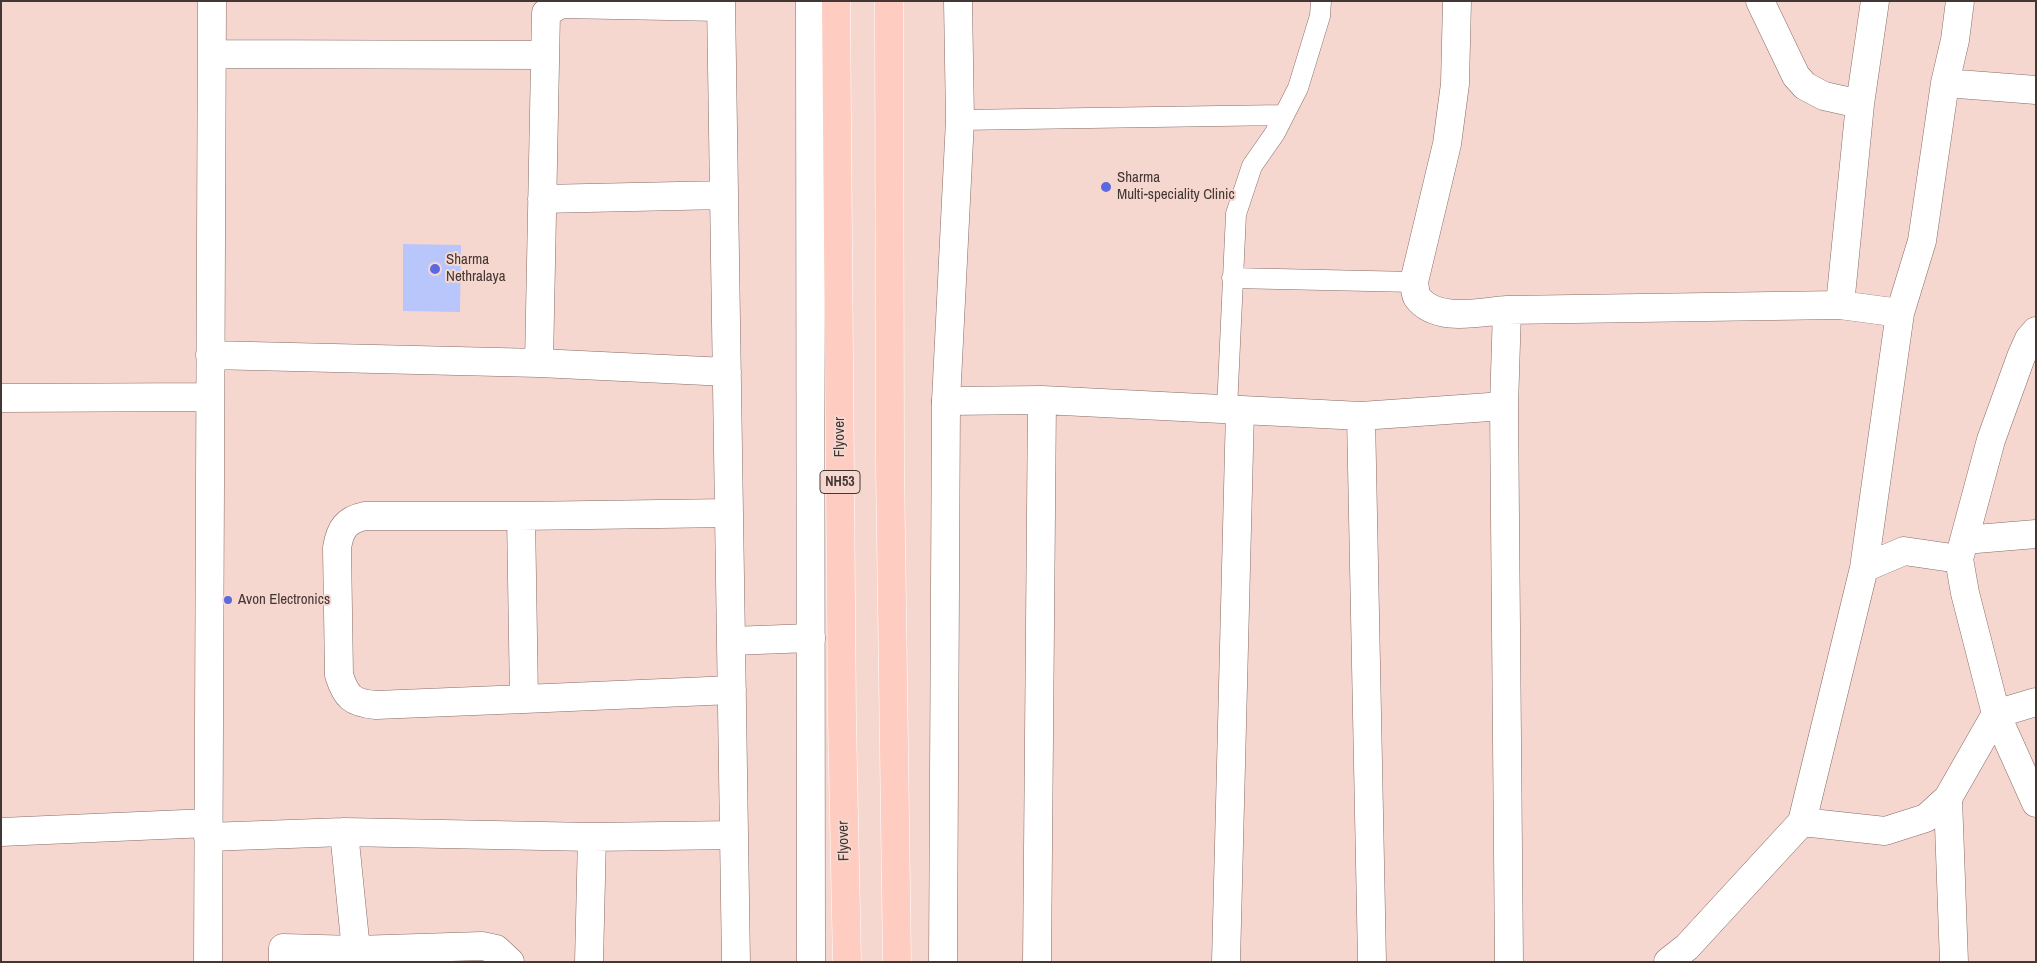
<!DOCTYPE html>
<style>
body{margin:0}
#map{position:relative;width:2037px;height:963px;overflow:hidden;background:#f6d7cf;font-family:"Archivo Narrow",sans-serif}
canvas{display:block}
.frame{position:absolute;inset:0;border:2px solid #433733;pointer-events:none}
</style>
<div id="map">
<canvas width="2037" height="963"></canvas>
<div class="frame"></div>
</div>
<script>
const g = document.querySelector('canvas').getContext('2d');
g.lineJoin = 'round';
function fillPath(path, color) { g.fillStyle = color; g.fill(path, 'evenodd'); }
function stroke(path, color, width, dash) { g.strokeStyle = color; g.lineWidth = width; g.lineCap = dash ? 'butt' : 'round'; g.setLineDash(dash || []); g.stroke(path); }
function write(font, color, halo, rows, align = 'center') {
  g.font = font + ' "Archivo Narrow",sans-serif'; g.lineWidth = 4; g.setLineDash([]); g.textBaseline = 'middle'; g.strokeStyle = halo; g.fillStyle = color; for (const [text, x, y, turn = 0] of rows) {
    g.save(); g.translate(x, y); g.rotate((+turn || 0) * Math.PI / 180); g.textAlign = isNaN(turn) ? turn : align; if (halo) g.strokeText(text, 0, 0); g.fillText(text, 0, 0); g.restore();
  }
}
const building = new Path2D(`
 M403,244L461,245L460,312L403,311Z`);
const service = new Path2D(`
 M960,120L1284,115
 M1232,278L1414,282
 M1227,409L1236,214L1252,166L1275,133L1298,88L1320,16L1321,1`);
const minor = new Path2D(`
 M721,1L736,962
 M1457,1L1455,84L1447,144L1414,282C1415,287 1415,294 1417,297C1436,323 1479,312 1507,310
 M1760,1L1796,76L1805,86L1824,96L1860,104
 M212,54L544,55
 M1945,83L2036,90
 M542,199L724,195
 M1840,305L1860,104L1875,1
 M210,355L539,363L546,13L561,4L721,7
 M539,363L727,372
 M1,398L210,397
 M946,401L1042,400L1361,416L1504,406
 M1361,416L1372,962
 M729,513L521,516L524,699L732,690
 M521,516H365C346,520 340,529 337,548L339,675C346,697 352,703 376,705L524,699
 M1964,540L2036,534
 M1959,559L1991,440L2021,357L2029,339L2036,331
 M731,641L811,638
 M2036,702L1996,714L2036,803
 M1948,798L1954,962
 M1802,822L1885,831L1926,818L1948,798L1996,714L1965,593L1959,559L1904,551L1864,568
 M1,832L208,823
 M208,837L344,832
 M592,837L734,835
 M356,950L482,946L496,949L510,962
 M208,962L212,1
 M283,962V948L356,950L344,832L592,837L589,962
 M1037,962L1042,400
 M1226,962L1240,410
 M1509,962L1504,406L1507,310L1840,305L1900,313
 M1668,962L1687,947L1802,822L1864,568L1900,313L1922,241L1945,83L1955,40L1960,1`);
const tertiary = new Path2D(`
 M810,1L811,962
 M943,962L946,401L960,120L958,1`);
const trunk = new Path2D(`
 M836,1L842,720L847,962
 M889,1L890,465L897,962`);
const markers = [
 [1106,187,6,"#5a69e0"],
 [435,269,6,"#5a69e0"],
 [228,600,5,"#5a69e0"]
];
const shields = [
 [840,482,40]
];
const shieldNames = [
 ["NH53",840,482]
];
const poiNames = [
 ["Sharma",1117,178],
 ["Multi-speciality Clinic",1117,195],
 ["Sharma",446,260],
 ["Nethralaya",446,277],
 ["Avon Electronics",238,600]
];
const streetNames = [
 ["Flyover",840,437,-90],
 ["Flyover",844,841,-91]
];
fillPath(building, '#b9c6fb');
stroke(service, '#876b64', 21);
stroke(minor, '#876b64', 29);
stroke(tertiary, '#876b64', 29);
stroke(trunk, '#fff', 29);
stroke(service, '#fff', 20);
stroke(minor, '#fff', 28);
stroke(tertiary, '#fff', 28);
stroke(trunk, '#feccc0', 28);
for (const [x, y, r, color] of markers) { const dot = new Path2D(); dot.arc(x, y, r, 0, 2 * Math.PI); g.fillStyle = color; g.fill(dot); stroke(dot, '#f6d7cf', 2); }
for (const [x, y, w] of shields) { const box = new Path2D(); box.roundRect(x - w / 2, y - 11.5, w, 23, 4); g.fillStyle = '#f6d7cf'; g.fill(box); stroke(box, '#433733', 1); }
write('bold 14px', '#433733', null, shieldNames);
write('15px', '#433733', '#f6d7cf', poiNames, 'left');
write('15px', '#433733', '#f6d7cf', streetNames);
</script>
